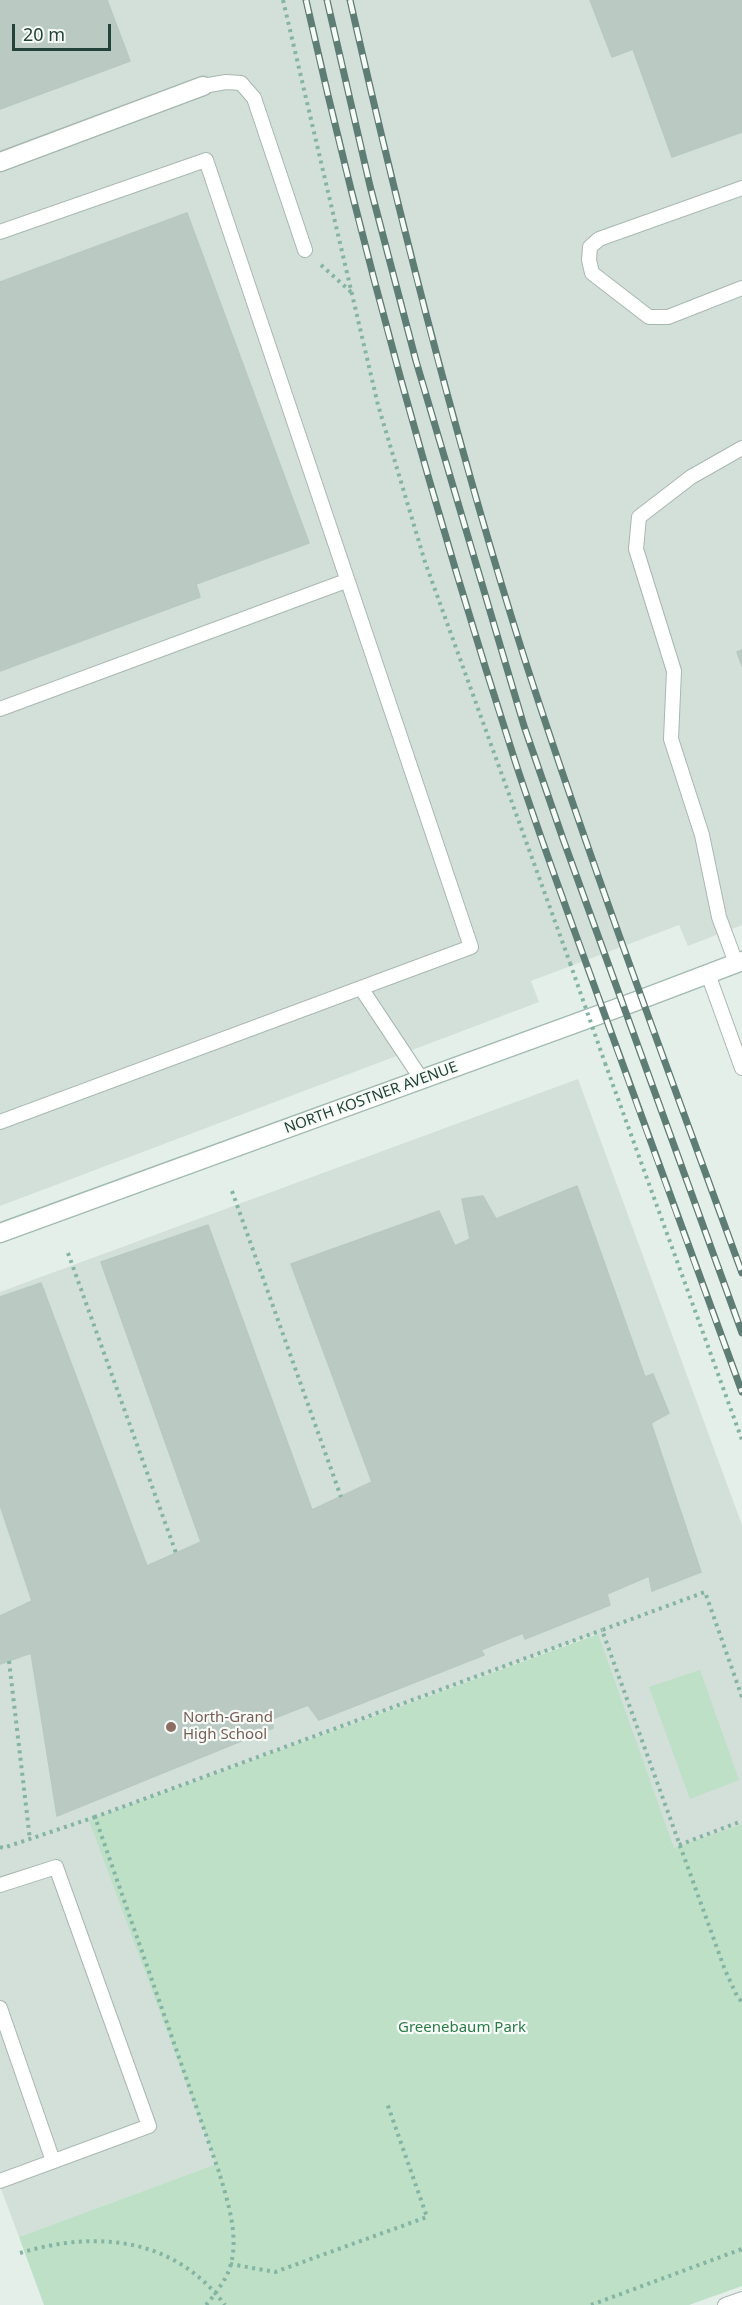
<!DOCTYPE html>
<style>
body{margin:0}
#map{position:relative;width:742px;height:2305px;overflow:hidden;background:#e5efea;font-family:"Noto Sans",sans-serif}
canvas{display:block}
.scale{position:absolute;left:12px;top:24px;width:99px;height:27px;box-sizing:border-box;border:3px solid #234239;border-top:0;padding-left:8px;font-size:18px;line-height:21px;white-space:nowrap;color:#234239;-webkit-text-stroke:4px #f6fbf8;paint-order:stroke}
</style>
<div id="map">
<canvas width="742" height="2305"></canvas>
<div class="scale">20 m</div>
</div>
<script>
const g = document.querySelector('canvas').getContext('2d');
g.lineJoin = 'round';
function fillPath(path, color) { g.fillStyle = color; g.fill(path, 'evenodd'); }
function stroke(path, color, width, dash) { g.strokeStyle = color; g.lineWidth = width; g.lineCap = dash ? 'butt' : 'round'; g.setLineDash(dash || []); g.stroke(path); }
function write(font, color, halo, rows, align = 'center') {
  g.font = font + ' "Noto Sans",sans-serif'; g.lineWidth = 4.5; g.setLineDash([]); g.textBaseline = 'middle'; g.strokeStyle = halo; g.fillStyle = color; for (const [text, x, y, turn = 0] of rows) {
    g.save(); g.translate(x, y); g.rotate((+turn || 0) * Math.PI / 180); g.textAlign = isNaN(turn) ? turn : align; if (halo) g.strokeText(text, 0, 0); g.fillText(text, 0, 0); g.restore();
  }
}
const built = new Path2D(`
 M0,0H742V925L688,946L679,925L531,981L539,1002L0,1206Z
 M578,1079L742,1525V1824L674,1849L595,1634L90,1820L216,2164L19,2237L0,2186V1292Z`);
const green = new Path2D(`
 M598,1634L674,1848L742,1824V2286L689,2305H44L19,2237L216,2164L89,1820Z
 M700,1670L739,1780L690,1799L649,1687Z`);
const building = new Path2D(`
 M0,0H107L130,61L0,109Z
 M590,0H742V132L672,157L633,49L612,57Z
 M187,213L309,543L196,584L200,597L0,671V282Z
 M742,650V666L737,652Z
 M577,1186L645,1377L653,1374L669,1413L651,1423L701,1572L652,1591L649,1576L607,1594L610,1605L525,1639L523,1633L481,1650L484,1655L319,1720L308,1705L272,1719L273,1728L57,1816L31,1653L0,1664V1616L32,1601L0,1505V1297L41,1283L147,1566L201,1542L101,1262L208,1225L312,1510L372,1482L291,1264L439,1211L455,1246L470,1239L462,1199L483,1196L496,1219Z`);
const path = new Path2D(`
 M283,0L378,405L425,562L570,963
 M321,265L351,292
 M605,1063L742,1440
 M232,1191L341,1497
 M68,1253L176,1553
 M9,1661L30,1840
 M742,1697L705,1592L602,1630L725,1970L737,1996L742,2002
 M679,1845L742,1821
 M0,1847L3,1848L95,1817
 M20,2253C96,2230 174,2237 225,2305
 M230,2264L275,2272L427,2217L387,2103
 M206,2305C212,2298 218,2290 223,2282C244,2249 229,2206 219,2172L95,1817L602,1630
 M591,2305L742,2249`);
const lane = new Path2D(`
 M203,86L226,82L241,83L254,98L305,250
 M742,188L599,239L590,247L589,260L592,273L649,317H668L742,288
 M0,232L206,160L471,947L0,1122
 M0,709L346,581
 M736,963L719,917L702,835L671,739L674,671L636,549L639,517L691,477L742,448
 M708,974L742,1068
 M361,988L422,1080
 M0,1885L56,1867L149,2126L0,2181
 M0,2008L53,2161
 M725,2305L742,2299`);
const street = new Path2D(`
 M0,162L203,86`);
const secondary = new Path2D(`
 M0,1233L634,1002L742,961`);
const rail = new Path2D(`
 M306,0C364,258 435,513 516,764C542,843 571,921 599,999C646,1130 694,1261 742,1392
 M327,0L370,186L416,361L524,726L563,839L742,1333
 M350,0C400,220 455,439 523,654C590,862 667,1067 742,1273`);
const pathBridge = new Path2D(`
 M570,963L605,1063`);
const markers = [
 [171,1727,6,"#8d6e63"]
];
const streetNames = [
 ["NORTH KOSTNER AVENUE",371,1098,-20]
];
const educationNames = [
 ["North-Grand",183,1718],
 ["High School",183,1735]
];
const parkNames = [
 ["Greenebaum Park",462,2028]
];
fillPath(built, '#d3dfd9');
fillPath(green, '#bde0c6');
fillPath(building, '#bacac3');
stroke(building, '#b7c9c1', 1.5);
stroke(lane, '#a7b8b1', 16);
stroke(street, '#a7b8b1', 21);
stroke(secondary, '#a2bbb2', 21);
stroke(path, '#84b4a4', 4, [3, 4.5]);
stroke(lane, '#fff', 14);
stroke(street, '#fff', 18);
stroke(secondary, '#fff', 18);
stroke(rail, '#5e7d74', 7);
stroke(rail, '#f6fbf8', 4.5, [14]);
stroke(pathBridge, '#84b4a4', 4, [3, 4.5]);
for (const [x, y, r, color] of markers) { const dot = new Path2D(); dot.arc(x, y, r, 0, 2 * Math.PI); g.fillStyle = color; g.fill(dot); stroke(dot, '#f6fbf8', 2); }
write('15px', '#234239', '#f6fbf8', streetNames);
write('15px', '#785e54', '#f6fbf8', educationNames, 'left');
write('15px', '#2b7b49', '#f6fbf8', parkNames);
</script>
